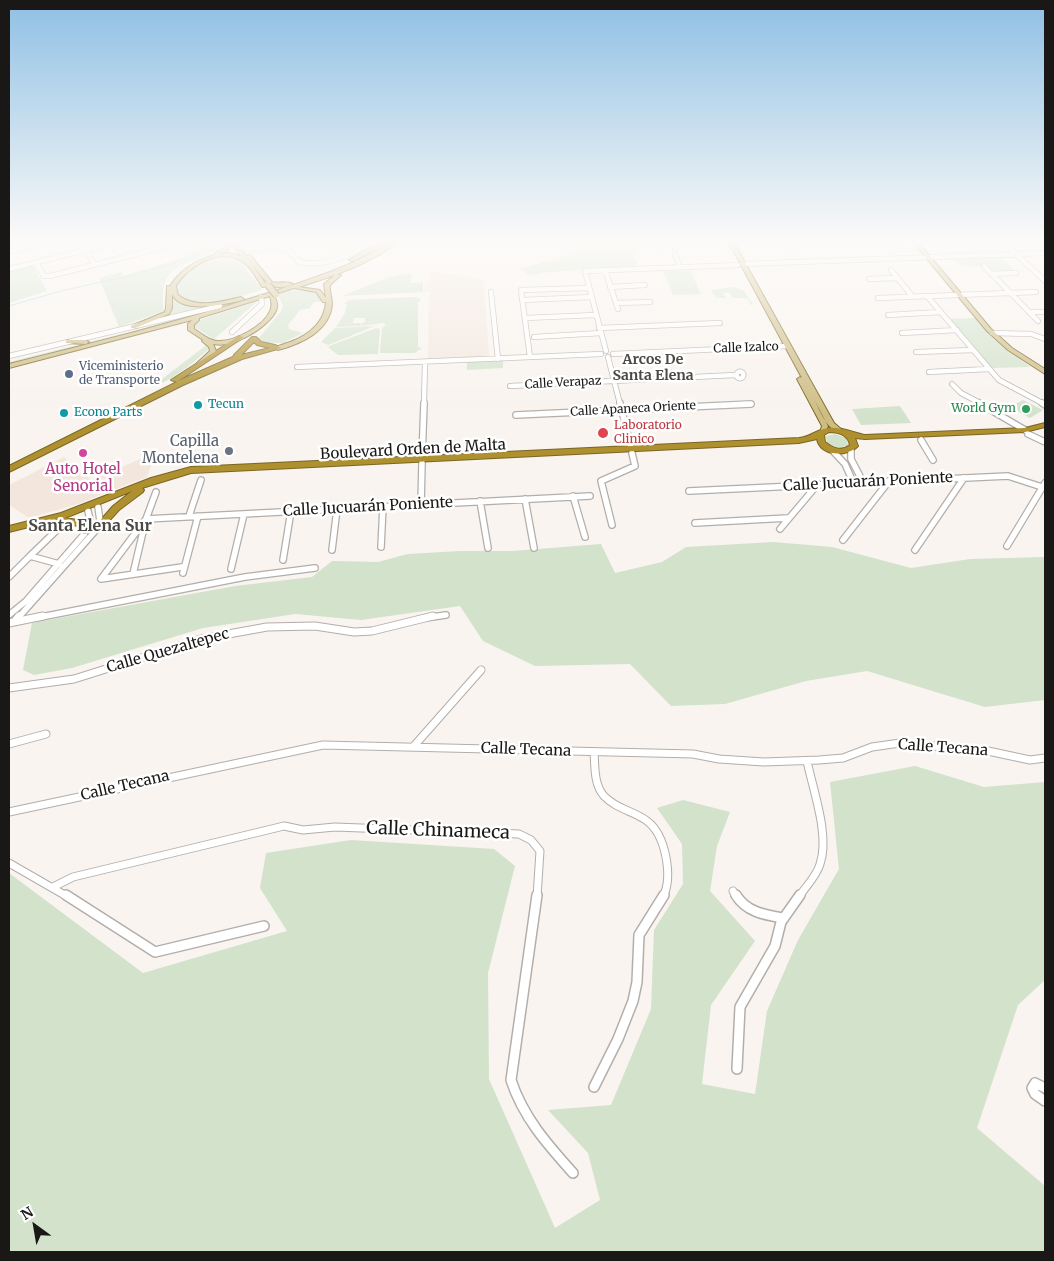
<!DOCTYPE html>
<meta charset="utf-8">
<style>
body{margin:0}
#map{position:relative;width:1054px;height:1261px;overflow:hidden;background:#f9f4ef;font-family:Merriweather,serif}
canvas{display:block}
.frame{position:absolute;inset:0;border:10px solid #191816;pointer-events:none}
.north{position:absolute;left:10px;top:1201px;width:50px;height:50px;-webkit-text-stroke:4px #fff;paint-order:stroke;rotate:328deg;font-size:14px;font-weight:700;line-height:20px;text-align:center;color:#191816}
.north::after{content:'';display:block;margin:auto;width:18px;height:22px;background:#191816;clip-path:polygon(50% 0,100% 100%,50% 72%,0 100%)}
</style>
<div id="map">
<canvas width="1054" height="1261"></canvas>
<div class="frame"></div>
<div class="north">N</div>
</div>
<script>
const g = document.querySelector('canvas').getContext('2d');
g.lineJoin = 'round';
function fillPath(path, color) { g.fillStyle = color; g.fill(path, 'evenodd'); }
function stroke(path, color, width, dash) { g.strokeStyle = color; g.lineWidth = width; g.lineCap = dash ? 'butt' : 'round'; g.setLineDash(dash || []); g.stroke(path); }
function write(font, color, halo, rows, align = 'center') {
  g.font = font + ' Merriweather,serif'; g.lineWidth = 5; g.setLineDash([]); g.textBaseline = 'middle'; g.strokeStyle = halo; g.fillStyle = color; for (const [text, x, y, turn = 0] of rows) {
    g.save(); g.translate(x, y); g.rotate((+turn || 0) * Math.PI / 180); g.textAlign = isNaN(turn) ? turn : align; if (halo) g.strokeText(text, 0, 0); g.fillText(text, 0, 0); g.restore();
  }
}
const built = new Path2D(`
 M313,241H364L359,244L362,246L339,255Z
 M430,271L484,279L489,356L428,359L429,292H424L425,281H430Z
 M156,452L147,477L75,505L29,518L9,505V485L64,457L92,480Z`);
const green = new Path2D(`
 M213,241H224V243C198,271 156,252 164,311L119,327L99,278L121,272L123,276L179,259L211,244Z
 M590,241H629L638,266L585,268L577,270L540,273L530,276L521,269L569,254Z
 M226,255L238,258L262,290C238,296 198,314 178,293C178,271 207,258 226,255Z
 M1001,256L1015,271L992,272L985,266H962L953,258Z
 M33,266L47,291L9,303V271Z
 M690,270L701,294L673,295L663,271Z
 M411,273V283L423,282V292L342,296C368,286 383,277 411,273Z
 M734,287L744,291L753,305H751L747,298H733L730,293H723L726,298H716L711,290Z
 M305,290C314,291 322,293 324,302H314L310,308L300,310L288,325L289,329L303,333L283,343H260L258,339L281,311L283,306L278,295L286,291Z
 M267,292L268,294L176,323L9,364V362L177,320Z
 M413,297L419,298L421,301L418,302V347L422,348L415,353H380L382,328L386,325L384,323L361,326L362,323L365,322V318H354L353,323H361L360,326L336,327L345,313L347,304H344L349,300Z
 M172,298L191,305H212L157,320L171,312Z
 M258,301L214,339L194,327L202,319Z
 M976,318L991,336L1030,367L991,368L948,319Z
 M375,326L328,345L321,342L335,328Z
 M376,328L380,329L378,354L338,355L329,348V346Z
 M205,342L210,348C194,362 179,375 160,384L157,383L205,346Z
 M503,361V368L467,370V362Z
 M1023,400L1043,410L1030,418L1010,407Z
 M900,406L911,423L861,425L852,409Z
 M835,434L846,438L848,445L840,448L827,443L826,436Z
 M773,542L832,547L911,568L970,559L1045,557V700L985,707L867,671L806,681L725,704L671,706L630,664L535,666L483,641L460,606L361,620L295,614L203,628L72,668L34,675L23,670L32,623L235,586L312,577L332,561L378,562L408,554L460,551H513L601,544L615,573L662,562L686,547Z
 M915,766L984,787L1045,782V980L1018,1005L977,1128L1045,1186V1252H9V873L143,973L287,931L260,888L266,853L351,840L494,849L515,866L488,973L489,1079L555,1228L600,1200L588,1153L548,1110L611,1105L651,1009L654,930L683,884L682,844L657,808L683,800L730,812L717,846L710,891L755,941L711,1005L702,1084L755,1094L767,1011L798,940L839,869L830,782Z`);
const stream = new Path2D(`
 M9,306C34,299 58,291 83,286C132,275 179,267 222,241`);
const minorFar3 = new Path2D(`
 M79,241L95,265
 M178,241L187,251
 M636,241H642
 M655,241L658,248
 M672,241L675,249
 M787,241L792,249
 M821,241L825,246
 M956,241L959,244
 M1002,241L1045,281
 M845,242L866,241
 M271,246L287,249L299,262C327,267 350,256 373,241
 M242,248L256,249L292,241
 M9,251L59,241
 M675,255L680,267
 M36,263L44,276H50L180,243
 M743,264L1045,253
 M984,266L1038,321
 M9,269L123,241
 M605,270L618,309
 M891,270L912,296
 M991,274L1016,273
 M869,279L897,278
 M610,287L645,285
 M491,292L498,359
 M927,296L999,380L1044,404
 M878,298L1036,292
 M522,300L591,297
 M616,303L650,302
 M1029,312H1045
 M888,315L941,312
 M525,318L595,315
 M599,328L720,323
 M232,332L262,304L261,297
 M902,333L957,330
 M992,333L1031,334L1045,339
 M534,337L601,333
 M606,351L585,271L738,265
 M916,352L973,350
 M613,354L788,346
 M9,356L220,306
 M530,357L521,290L588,288
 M608,357L620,404
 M297,367L601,354
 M736.5 375a3.5 3.5 0 1 1 7 0a3.5 3.5 0 1 1-7 0Z
 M929,372L989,369
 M952,384L961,393L982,404
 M510,386L735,375
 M424,404L425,362
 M742,404H751`);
const minorFar2 = new Path2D(`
 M620,403L631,448
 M979,403L1025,430
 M1042,403L1045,405
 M516,415L751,404
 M1028,434L1045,442
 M921,440L933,460
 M851,449V459L863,482
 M832,450L845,464L853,482
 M422,458L424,403
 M689,491L1008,476L1045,488
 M573,496L585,537
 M525,499L534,548
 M480,501L488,548
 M421,504L422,463
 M189,516L201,480
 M146,519L590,496
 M146,519L101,579L182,567
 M695,523L788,518
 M612,525L601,481L635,466L632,453
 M780,529L818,484
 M843,540L889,481
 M1007,546L1045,483
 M381,547L383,506
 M332,550L337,509
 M915,550L964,478
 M30,556L59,528
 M283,560L291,511
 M231,569L244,514
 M183,573L198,516
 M133,574L146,519L156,492
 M9,577L30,556L59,564
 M9,615L26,601L86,532L91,524L88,511
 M18,618L96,530L100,521L98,507
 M36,618L245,577L315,568
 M425,618L446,615`);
const minorFar1 = new Path2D(`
 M15,621L19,616
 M9,623L43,616
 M9,688L74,679L201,639L267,627L315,626L354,632L372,631L433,616
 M9,744L46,734
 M414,746L481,670
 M594,752C595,767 594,785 604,796C616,809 634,811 647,821C666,835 673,877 663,897
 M9,812L323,745L693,754L719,759L764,762L819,760L843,758L872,747L900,743L988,751L1030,760L1045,758
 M9,863L68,897
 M53,887L73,877L284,826L303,830L335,827L519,834L531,840L540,851L537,897
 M733,891L736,897
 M799,897C805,887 817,876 820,864C830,836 813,790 807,761`);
const minor = new Path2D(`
 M66,895L155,952L264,926
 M537,895L511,1080C523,1117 547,1144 573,1173
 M736,895C746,912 765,915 783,918
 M737,1069L740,1007L775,946L781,922L800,895
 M594,1087L618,1039L633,1001L637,982L639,935L664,895
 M1045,1088L1035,1083L1032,1088L1035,1094L1045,1101`);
const major = new Path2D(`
 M229,241H235L246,256L250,255L272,282C279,284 287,280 293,284C271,295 262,276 250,262L267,286L262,287C257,279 251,267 243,262C221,246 188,266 176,286L178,295C197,309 220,302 241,297L244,299L243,300C226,304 181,315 172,294V308L169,314L135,328H131V326L165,312L166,308L167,286H170C181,269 196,260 215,255V253L224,248ZM232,243L241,256L228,253L221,254L228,250Z
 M382,241H388L354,261L349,260Z
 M393,241H399C371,264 333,276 299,287L320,290L326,298L324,284L336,274L341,275L330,285C329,291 332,297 332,304C330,331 301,344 278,350L275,348C279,345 285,344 290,342C309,335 324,323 326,302H323L316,292L294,288L272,295C290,310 257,332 244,338C235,343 224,346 213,344L216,351L200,365L197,363L210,351L209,347L202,341L203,340L188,330V324L192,320L9,368V364C93,343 177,322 259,296C305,281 352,267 393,241ZM270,296C271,301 273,305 270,311C264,326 234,342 218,341C209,341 201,333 194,329V325L199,320V318Z
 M728,241H733L834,423L842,430V432C827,433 819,408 813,397L828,426L825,433H821L820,432L822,426L797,379L800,377L802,378Z
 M912,241H917L991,329L1012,348L1045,369V374L1008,350L987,331Z
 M68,340H86L89,342L86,344L66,343V341Z`);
const highway = new Path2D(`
 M239,336L244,337L178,381L233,357L234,355L252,337H256L261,342L275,345L281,348L242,359L183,385L9,472V466L177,382L171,380ZM254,342L257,345L270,348L241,355Z
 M1045,423V427L1025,432L865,439L855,438L858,446C848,457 820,457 817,439L799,443L191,473L142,488L144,490L143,492L119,510L99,532L96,533L92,530L113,506L132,491L65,518L84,521L90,532L89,534H83L78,526L58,522L57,520L9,532V526L61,513L151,478L191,467L799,438C811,437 817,429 829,428C838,426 855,433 865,435L1025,428ZM829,432C839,432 848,435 850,445C841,452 833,448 825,442L824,435Z`);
const majorBridge = new Path2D(`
 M268,285L276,295`);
const markers = [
 [69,374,5,"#5c6f8a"],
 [198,405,5,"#0f9aa8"],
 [1026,409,5,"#2e9e5b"],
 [64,413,5,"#0f9aa8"],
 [603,433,6,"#e0444e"],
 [229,451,5,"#6b7280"],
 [83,453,5,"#d1479c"]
];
const farStreetnames = [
 ["Calle Izalco",746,348,-2],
 ["Calle Verapaz",563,383,-3],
 ["Calle Apaneca Oriente",633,409,-3]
];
const farServicenames = [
 ["Viceministerio",79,367],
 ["de Transporte",79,381]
];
const farCulturenames = [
 ["Tecun",208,405],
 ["Econo Parts",74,413]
];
const farLeisurenames = [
 ["World Gym",1016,409]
];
const farHealthnames = [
 ["Laboratorio",614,426],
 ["Clinico",614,440]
];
const farNeighbourhoodnames = [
 ["Arcos De",653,360],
 ["Santa Elena",653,376]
];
const worshipNames = [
 ["Capilla",219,442],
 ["Montelena",219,459]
];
const streetNames = [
 ["Boulevard Orden de Malta",413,450,-3],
 ["Calle Jucuarán Poniente",868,482,-3],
 ["Calle Jucuarán Poniente",368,507,-3],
 ["Calle Quezaltepec",168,651,-16],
 ["Calle Tecana",943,748,4],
 ["Calle Tecana",526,750,2],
 ["Calle Tecana",125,786,-13]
];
const hotelNames = [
 ["Auto Hotel",83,470],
 ["Senorial",83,487]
];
const neighbourhoodNames = [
 ["Santa Elena Sur",90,526]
];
const nearStreetnames = [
 ["Calle Chinameca",438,831,2]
];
fillPath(built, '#f3e7dd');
fillPath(green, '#d2e2cb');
stroke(stream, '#aad1de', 1);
stroke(minorFar3, '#b3aeaa', 6);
stroke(minorFar2, '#b3aeaa', 8);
stroke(minorFar1, '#b3aeaa', 9);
stroke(minor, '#b3aeaa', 12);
stroke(major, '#7a6626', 2);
stroke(highway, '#7a6626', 2);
stroke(minorFar3, '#fff', 4.5);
stroke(minorFar2, '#fff', 5.5);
stroke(minorFar1, '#fff', 7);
stroke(minor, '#fff', 9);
fillPath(major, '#cebc82');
fillPath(highway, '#ae902e');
stroke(majorBridge, '#7a6626', 8, []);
stroke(majorBridge, '#cebc82', 5.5);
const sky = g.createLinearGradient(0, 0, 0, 417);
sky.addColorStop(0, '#8fc0e4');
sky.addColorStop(0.58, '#fcfaf8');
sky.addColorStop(1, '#fcfaf800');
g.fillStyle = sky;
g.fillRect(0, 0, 1054, 417);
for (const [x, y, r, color] of markers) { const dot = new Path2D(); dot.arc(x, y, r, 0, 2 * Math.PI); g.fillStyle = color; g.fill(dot); stroke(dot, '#fff', 2); }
write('12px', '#191816', '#fff', farStreetnames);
write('12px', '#4e5e75', '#fff', farServicenames, 'left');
write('12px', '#0d838f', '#fff', farCulturenames, 'left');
write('12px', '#27864d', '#fff', farLeisurenames, 'right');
write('12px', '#be3a42', '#fff', farHealthnames, 'left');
write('bold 14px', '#4c4844', '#fff', farNeighbourhoodnames);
write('15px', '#5b616d', '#fff', worshipNames, 'right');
write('15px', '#191816', '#fff', streetNames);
write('15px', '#b23c85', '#fff', hotelNames);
write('bold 16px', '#4c4844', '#fff', neighbourhoodNames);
write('18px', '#191816', '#fff', nearStreetnames);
</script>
